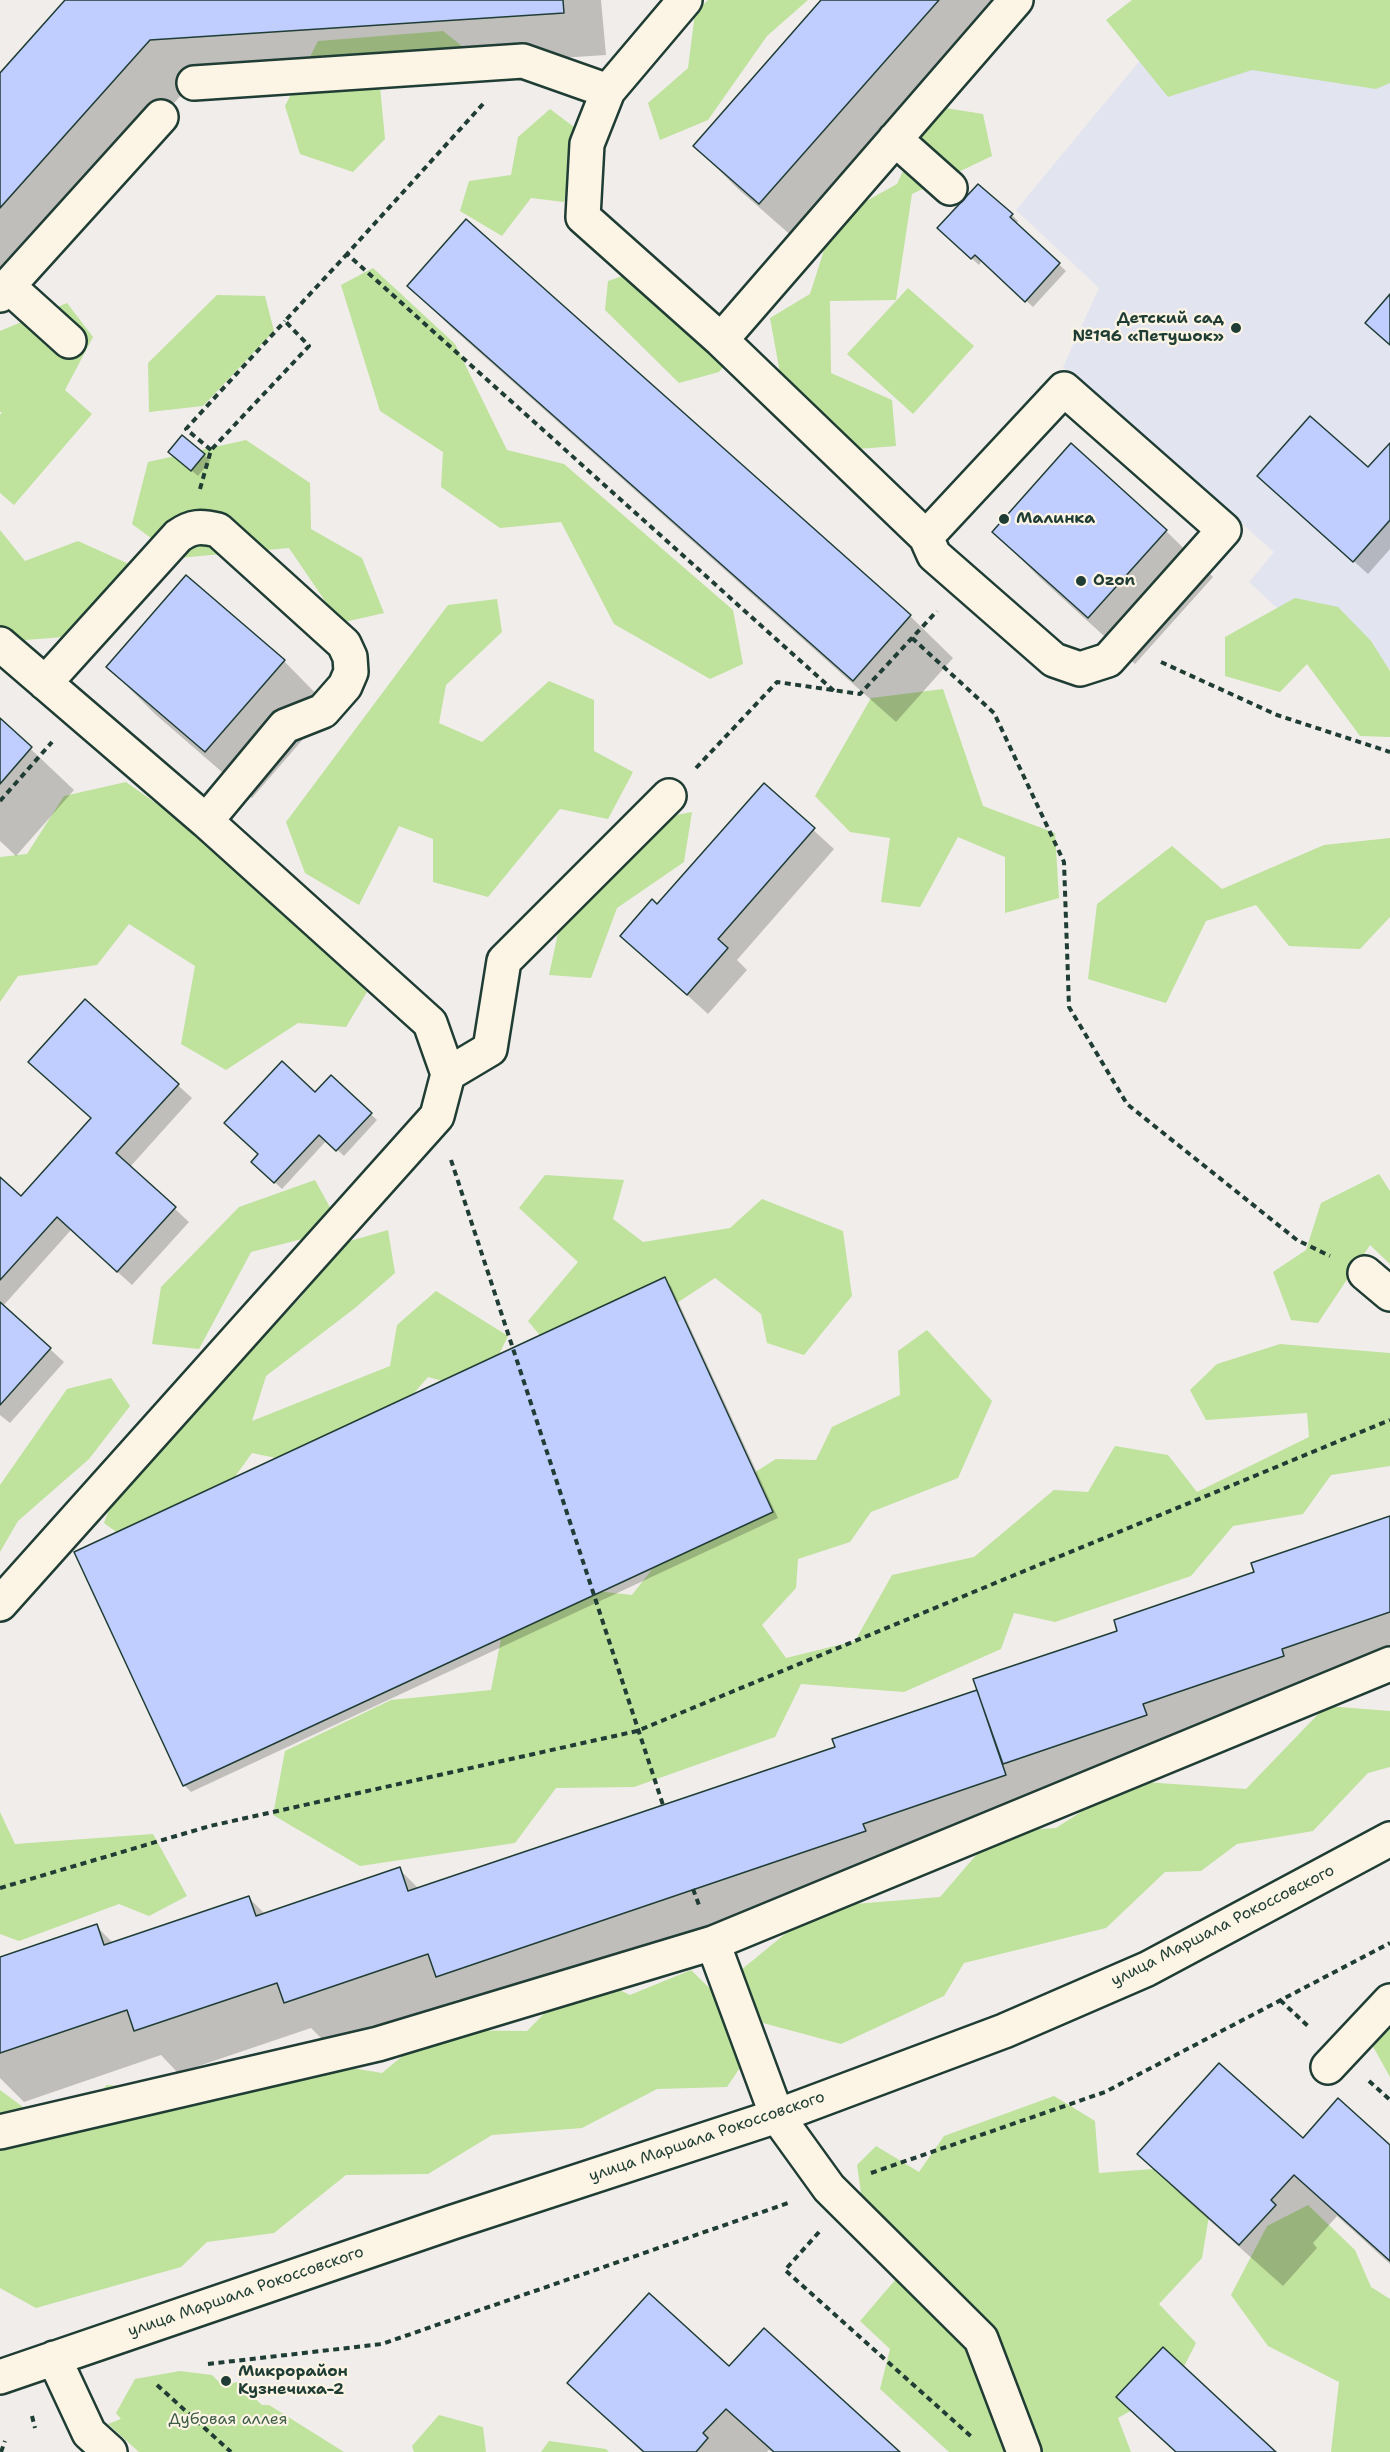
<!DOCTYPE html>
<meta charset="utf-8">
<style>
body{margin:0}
canvas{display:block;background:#f0edea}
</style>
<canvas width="1390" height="2452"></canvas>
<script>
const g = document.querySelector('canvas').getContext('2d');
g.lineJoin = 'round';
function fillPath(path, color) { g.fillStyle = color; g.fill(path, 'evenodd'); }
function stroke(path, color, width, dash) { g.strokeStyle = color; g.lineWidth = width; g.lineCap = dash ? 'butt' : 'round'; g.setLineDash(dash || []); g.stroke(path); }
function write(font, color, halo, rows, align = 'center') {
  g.font = font + ' "Shantell Sans",sans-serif'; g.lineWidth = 4.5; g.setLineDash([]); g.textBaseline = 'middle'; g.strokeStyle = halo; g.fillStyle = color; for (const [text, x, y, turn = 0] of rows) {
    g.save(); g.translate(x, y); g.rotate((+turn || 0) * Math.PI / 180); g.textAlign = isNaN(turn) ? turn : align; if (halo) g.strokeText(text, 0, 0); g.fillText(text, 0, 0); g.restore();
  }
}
const built = new Path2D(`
 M1390,37V668L1351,676L1249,582L1274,552L1063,367L1099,288L1016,210L1142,58Z`);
const green = new Path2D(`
 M708,0H808L767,36L708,120L660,140L648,103L688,68L695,13Z
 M1132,0H1390V83L1376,89L1252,70L1168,97L1106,20Z
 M443,31L467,50L434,84L380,87L385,139L353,172L300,154L285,106L318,41Z
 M933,106L983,114L992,156L912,194L896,300L830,301L831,373L892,400L896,446L858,449L782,384L770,318L810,294L834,219L897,184Z
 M550,109L582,133L564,202L531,198L502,236L460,211L469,181L511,175L518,137Z
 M649,267L740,346L719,372L679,383L605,310L608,281Z
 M373,268L455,344L507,450L564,464L733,610L743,664L710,679L614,624L561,522L500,528L441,487L443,452L380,411L341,285Z
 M908,288L974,346L913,414L847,354Z
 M217,295L265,296L274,331L203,406L149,412L148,363Z
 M67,303L93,337L65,390L92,414L14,505L0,493V415L2,412H0V331Z
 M246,440L310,483L311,529L362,558L384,613L340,623L289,548L178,558L132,524L148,462Z
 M0,530L25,561L78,541L129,564L128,603L102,634L0,642Z
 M1295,598L1338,607L1371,641L1390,671V737L1360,736L1307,664L1280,692L1225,676V637Z
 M497,599L502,632L446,685L439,723L482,742L549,681L594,700V751L633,772L608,819L560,809L488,897L433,882V839L399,826L359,905L305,873L286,822L448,605Z
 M943,689L983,806L1055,833L1059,898L1005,913V857L958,837L920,907L881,902L890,838L850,832L815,796L871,698Z
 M126,782L254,873L367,992L346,1027L298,1023L226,1070L181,1044L195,966L129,924L97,965L18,976L0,1002V857L27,854L64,796Z
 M692,812L684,862L617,908L591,978L549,975L563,910L640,822Z
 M1390,838V917L1360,949L1289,946L1256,905L1206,921L1166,1003L1088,979L1097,904L1172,846L1222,889L1324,845Z
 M1379,1174L1390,1191V1264L1370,1245L1318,1323L1291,1320L1273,1272L1306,1250L1321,1203Z
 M545,1175L624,1180L613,1219L643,1242L730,1228L762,1199L843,1231L852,1296L804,1355L767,1343L761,1314L715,1278L663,1312L548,1345L528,1321L578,1262L519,1208Z
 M315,1180L332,1211L302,1239L251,1252L199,1349L152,1344L161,1287L239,1207Z
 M388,1230L395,1273L355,1308L266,1376L252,1421L390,1366L397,1325L436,1291L508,1336L481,1391L428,1377L379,1433L324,1468L252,1453L218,1500L133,1544L104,1523L115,1494L302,1296L333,1246Z
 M927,1330L992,1401L958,1478L871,1512L850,1542L798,1559L796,1588L762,1625L786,1658L855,1641L892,1575L974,1557L1054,1490L1088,1492L1115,1446L1168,1455L1197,1492L1309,1437L1307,1413L1206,1420L1190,1390L1217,1364L1280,1344L1390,1353V1466L1331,1475L1303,1514L1233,1526L1191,1576L1055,1622L1014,1613L1001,1649L904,1692L801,1684L775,1737L634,1787L556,1788L515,1843L360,1866L273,1815L285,1751L391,1700L491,1690L508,1603L534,1584L632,1595L701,1506L776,1459L816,1460L832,1427L900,1395L898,1351Z
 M111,1378L130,1406L89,1459L18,1521L0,1552V1485L67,1389Z
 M1326,1706L1390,1711V1767L1368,1773L1313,1831L1237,1844L1201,1871L1165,1872L1106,1928L964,1963L944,1996L841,2044L763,2023L741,1970L818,1907L940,1897L996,1832L1056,1828L1129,1781L1246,1789Z
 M0,1812L15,1844L153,1834L187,1896L149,1916L119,1904L19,1941L0,1934Z
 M691,1970L760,2038L727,2087L657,2089L582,2128L492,2135L428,2174L346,2175L274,2233L207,2242L181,2267L36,2308L0,2288V2090L58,2133L107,2085L239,2096L310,2061L382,2073L434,2030L527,2031L584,1973L630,1995Z
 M1390,1986V2077L1366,2034Z
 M1054,2096L1095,2121L1099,2173L1167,2168L1212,2198L1202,2258L1159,2304L1196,2343L1174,2386L1118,2418L1131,2452H949L880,2389L890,2349L860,2321L902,2272L897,2231L863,2207L857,2165L876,2146L919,2172L944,2136Z
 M1308,2205L1355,2250L1371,2287L1390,2299V2452H1331L1339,2382L1268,2346L1231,2295L1267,2226Z
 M180,2371L212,2375L223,2386L237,2382L262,2405H269L344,2452H139L108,2424L121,2419L116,2413L135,2379Z
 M439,2415L483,2427L486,2452H414L412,2446Z
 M549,2441L606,2449L609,2452H541Z`);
const shadow = new Path2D(`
 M67,0H601L606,55L193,82L0,297V75Z
 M823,0H1019L802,245L737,188L695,146Z
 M1012,215L1018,221L1016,224L1066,271L1033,307L982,260L979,265L945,234Z
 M466,222L910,616L953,658L896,722L452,328L409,286Z
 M1072,445L1166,531L1213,577L1135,664L1040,578L994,532Z
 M1390,445V549L1368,574L1259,476L1368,469Z
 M204,455L210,461L198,476L177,458Z
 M284,661L330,708L252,798L155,714L108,667Z
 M0,720L74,790L16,856L0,841Z
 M764,785L834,849L737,960L747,970L708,1014L622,936L657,906Z
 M85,1001L192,1098L130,1167L189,1222L132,1285L71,1230L3,1306L64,1362L10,1423L0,1415V1179L21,1198L92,1119Z
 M331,1077L377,1120L344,1156L327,1140L282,1189L253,1162Z
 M664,1279L671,1286L778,1518L191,1792L184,1785Z
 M1390,1518V1669L479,2019L460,1999L327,2044L311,2028L178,2073L161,2055L24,2102L0,2078V1959L96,1926L113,1943L249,1898L265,1914L399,1869L419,1889L837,1748L979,1691Z
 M1303,2140L1390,2147V2264L1337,2216L1313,2243L1317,2248L1283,2286L1182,2196L1139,2154Z
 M730,2368L897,2452H772L769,2450L767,2452H642L570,2383Z`);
const building = new Path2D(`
 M65,0H563L564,13L150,40L0,208V73Z
 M821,0H939L759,204L693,146Z
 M978,184L1013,214L1010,217L1060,263L1025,302L975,255L971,259L937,228Z
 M466,219L911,615L853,681L407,286Z
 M1390,294V345L1365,323Z
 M1310,416L1368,467L1390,443V520L1353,562L1257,476Z
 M182,435L205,454L191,471L168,452Z
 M1071,443L1167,530L1088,618L992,532Z
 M186,575L285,660L205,752L106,667Z
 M0,718L32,747L0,784Z
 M764,783L815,828L718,939L728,948L687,995L620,936L652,899L657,904Z
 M85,999L179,1084L116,1153L176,1207L117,1272L57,1217L0,1280V1177L21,1196L91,1118L28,1062Z
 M282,1061L315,1092L331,1075L372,1113L336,1151L319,1135L274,1183L251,1162L258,1154L224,1123Z
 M665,1277L773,1512L183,1786L74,1552Z
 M0,1302L51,1348L0,1405Z
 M1390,1516V1612L1282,1649L1284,1656L1143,1704L1147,1715L1003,1764L973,1679L1117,1631L1114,1620L1254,1572L1251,1563Z
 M977,1690L1006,1775L863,1824L866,1831L436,1977L428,1954L284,2003L277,1983L134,2031L127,2010L0,2053V1957L97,1924L104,1945L249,1896L256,1916L400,1867L408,1891L835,1747L832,1739Z
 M1219,2063L1303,2138L1338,2098L1390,2145V2261L1294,2175L1271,2200L1276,2205L1239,2245L1137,2154Z
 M649,2293L729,2366L764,2328L900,2452H774L726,2409L703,2433L708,2438L696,2452H644L567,2383Z
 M1163,2347L1276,2452H1176L1116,2397Z`);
const path = new Path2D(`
 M483,104L347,254L834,691
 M211,450L186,429L285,321
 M200,489L211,450L309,346L285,321L347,254
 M912,638L994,713L1064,862L1069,1007L1127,1104L1297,1240L1330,1256
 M1161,662L1277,715L1390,752
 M696,768L777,682L860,694L937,611
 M0,801L52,742
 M451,1160L663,1805
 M0,1888L210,1826L637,1731L1390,1420
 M693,1889L699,1905
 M1280,2000L1310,2028
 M1369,2081L1390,2100
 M871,2173L1105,2092L1390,1943
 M819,2232L785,2270L974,2439
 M208,2364L382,2344L791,2202
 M157,2385L231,2452
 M32,2416L35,2428
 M1,2452L5,2441`);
const minor = new Path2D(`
 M685,0L608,91L587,144L583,217L721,340L926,537L934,555L1054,660L1080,669L1108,660L1224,530L1064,389L926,537
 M194,83L523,61L608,91
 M895,139L950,188
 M8,286L69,341
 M0,295L161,117
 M721,340L1016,0
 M0,644L206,821L430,1023L448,1074L437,1116L0,1604
 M45,683L178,536C192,526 201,526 218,530L344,644L350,657L351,672L345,686L323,711L285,726L206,821
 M448,1074L490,1049L504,961L669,796
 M1365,1273L1390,1294
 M713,1943L777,2116L829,2188L981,2339L1024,2452
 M1328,2067L1390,2001
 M0,2132L378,2044L713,1943L1390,1664
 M54,2358L89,2433L110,2452
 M0,2377L453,2222L777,2116L1004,2031L1147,1969L1390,1839`);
const markers = [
 [1236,328,6,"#1f3d34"],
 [1004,519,6,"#1f3d34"],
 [1081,581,6,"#1f3d34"],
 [226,2381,6,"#1f3d34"]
];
const poiNames = [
 ["Детский сад",1224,319,"right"],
 ["№196 «Петушок»",1224,337,"right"],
 ["Малинка",1016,519],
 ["Ozon",1093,581],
 ["Микрорайон",238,2372],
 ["Кузнечиха-2",238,2390]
];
const streetNames = [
 ["улица Маршала Рокоссовского",1223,1926,-27],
 ["улица Маршала Рокоссовского",707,2137,-19],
 ["улица Маршала Рокоссовского",246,2292,-19]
];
const parkNames = [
 ["Дубовая аллея",228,2420]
];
fillPath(built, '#e2e4f0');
fillPath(green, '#bfe29c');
fillPath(shadow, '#0003');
fillPath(building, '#c0ceff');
stroke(building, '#1f3d34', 1.5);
stroke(minor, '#1f3d34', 38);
stroke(path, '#1f3d34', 4, [6, 4.5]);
stroke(minor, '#fcf5e5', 33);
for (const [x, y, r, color] of markers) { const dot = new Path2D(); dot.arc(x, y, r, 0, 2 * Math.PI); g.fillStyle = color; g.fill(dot); stroke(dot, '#fcf5e5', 2); }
write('bold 16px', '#1f3d34', '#fcf5e5', poiNames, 'left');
write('16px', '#1f3d34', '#fcf5e5', streetNames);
write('16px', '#3f5e49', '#fcf5e5', parkNames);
</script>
